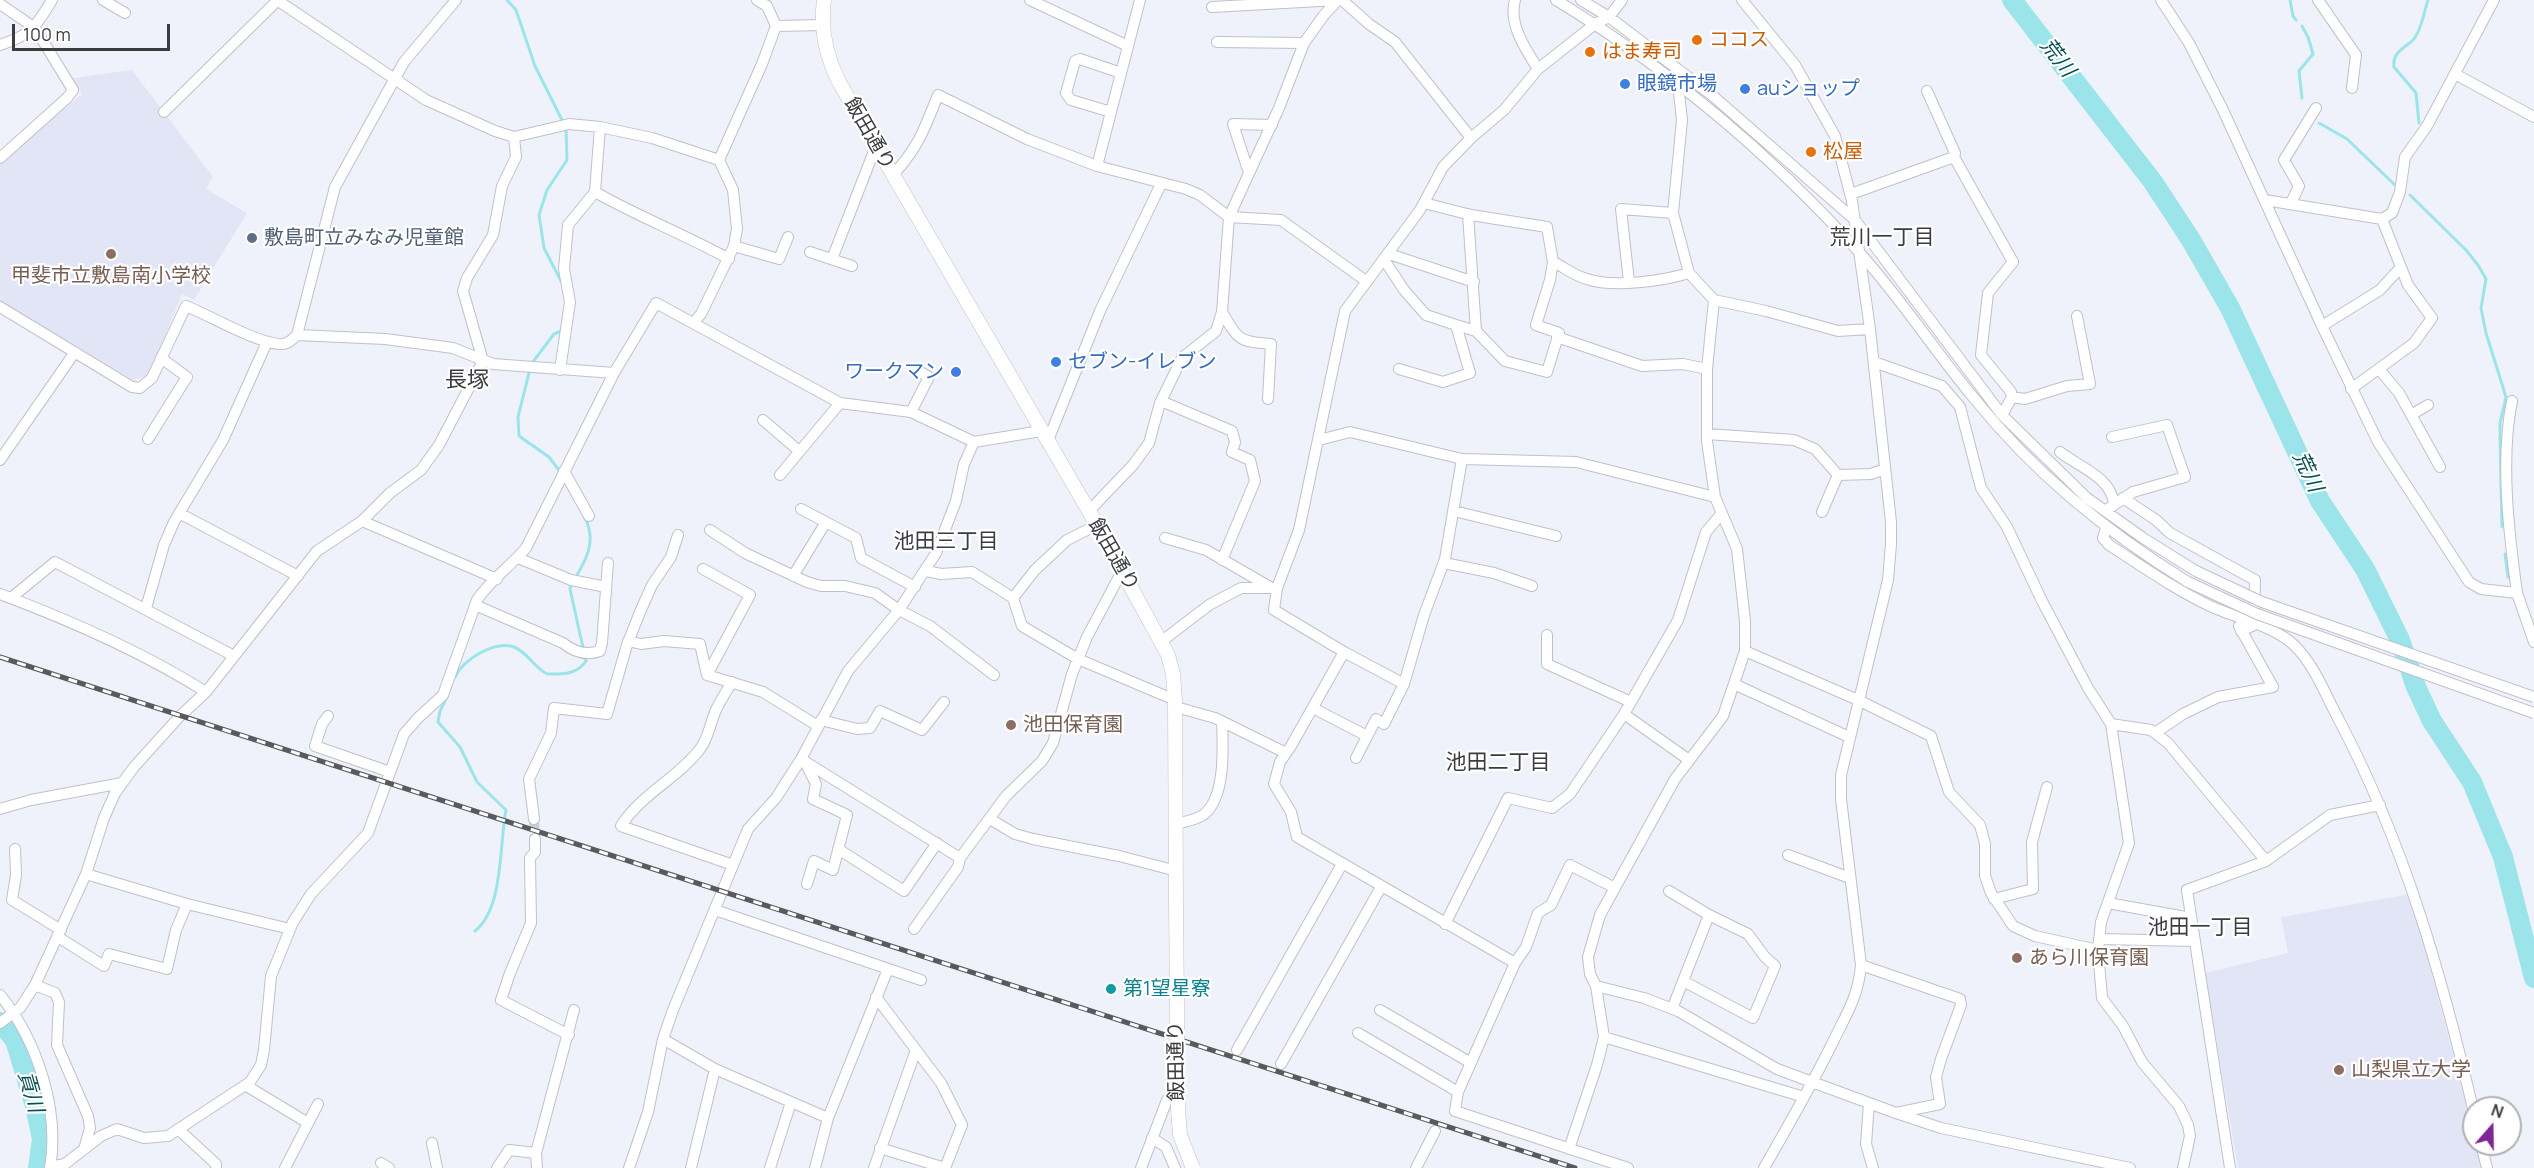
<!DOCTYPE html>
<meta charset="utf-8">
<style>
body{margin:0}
#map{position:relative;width:2534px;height:1168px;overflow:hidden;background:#f0f2fb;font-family:Manrope,sans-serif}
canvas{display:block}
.north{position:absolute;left:2462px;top:1096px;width:60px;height:60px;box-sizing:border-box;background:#fff;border:2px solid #b1b1b3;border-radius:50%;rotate:20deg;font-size:16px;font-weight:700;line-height:24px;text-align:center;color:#3b3c40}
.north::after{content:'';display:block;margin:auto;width:21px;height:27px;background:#7e2694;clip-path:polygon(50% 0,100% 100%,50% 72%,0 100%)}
.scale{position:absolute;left:12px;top:24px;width:158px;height:27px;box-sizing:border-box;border:3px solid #3b3c40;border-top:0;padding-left:8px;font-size:18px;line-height:21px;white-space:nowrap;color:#3b3c40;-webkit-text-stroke:4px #fff;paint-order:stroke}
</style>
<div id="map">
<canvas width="2534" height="1168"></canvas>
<div class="north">N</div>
<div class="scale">100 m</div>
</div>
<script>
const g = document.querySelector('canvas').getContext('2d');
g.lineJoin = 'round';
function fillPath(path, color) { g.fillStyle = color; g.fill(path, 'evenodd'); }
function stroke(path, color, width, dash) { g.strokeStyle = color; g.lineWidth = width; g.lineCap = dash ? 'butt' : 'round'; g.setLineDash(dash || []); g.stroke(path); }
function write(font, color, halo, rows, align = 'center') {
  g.font = font + ' Manrope,"Noto Sans JP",sans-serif'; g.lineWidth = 4.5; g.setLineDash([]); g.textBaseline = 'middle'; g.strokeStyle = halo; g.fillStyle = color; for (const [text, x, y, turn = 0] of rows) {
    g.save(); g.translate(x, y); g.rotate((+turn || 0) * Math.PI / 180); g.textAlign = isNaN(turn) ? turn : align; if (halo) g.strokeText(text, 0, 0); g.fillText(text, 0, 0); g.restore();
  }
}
const built = new Path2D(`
 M132,70L213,177L206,189L247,213L194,300L182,294L149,375L134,380L0,301V165L14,151L82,94L73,78Z
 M2411,894L2474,1134V1144H2476L2483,1168H2238L2205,973L2288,953L2281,917Z`);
const stream = new Path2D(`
 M507,0L516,10L535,66L563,122
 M2290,0L2293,16L2296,20
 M2302,98L2299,71L2313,54L2308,37L2302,26
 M2319,123L2347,139L2395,185
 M2419,123L2416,93L2394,67C2392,53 2403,49 2412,41C2421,32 2424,12 2428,0
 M2410,195L2466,250L2478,265L2486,279L2481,308L2486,333L2506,397L2500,423V439L2502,527
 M562,283L544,248L539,215L547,190L567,160L566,128
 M532,363L554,334L561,331L562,328
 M530,369L518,417L519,436L549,457L561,473
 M2505,554L2508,577
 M455,677C463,660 494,640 514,647C527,652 535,668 547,674C562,674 577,675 586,661L570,589L571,585C584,564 598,543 585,518
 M447,697L440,711L438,722L460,747L477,782L506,810C499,845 504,908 475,931`);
const river = new Path2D(`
 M2012,0L2153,182L2191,240L2230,308L2320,501L2365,569L2400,640L2416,687L2432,721L2472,782L2503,857L2534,978
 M0,1022L15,1040L35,1106L42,1139L38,1168`);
const minorTunnel = new Path2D(`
 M534,819L535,839`);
const minor = new Path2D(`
 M103,0L125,13
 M277,0L426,100L495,131L514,137L569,124L600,127L652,138L719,160L733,190L737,229L734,246L701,314L693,323
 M1030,0L1128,46
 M1342,0L1369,24L1395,42L1471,138
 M1515,0C1508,24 1526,50 1538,69
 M1556,0C1668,68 1770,154 1858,251C1900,297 1933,349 1973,397C2034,473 2105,531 2188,582
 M1581,0L1609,17L1713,96L1855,220L2002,415L2087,498L2143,538L2196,571
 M1742,0L1795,65L1835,136L1852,201L1870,329L1891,522V544L1888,580L1841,775V799L1861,965C1858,999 1845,1016 1831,1046C1810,1088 1787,1128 1764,1168
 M2161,0L2189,43L2223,110L2322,326L2378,442L2469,582L2481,589L2517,593L2534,642
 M2318,0L2356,55L2352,88
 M0,4L35,28L73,90L67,98L0,158
 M1212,7L1338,0
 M776,26L823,25
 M1217,42L1304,43
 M0,45C31,35 36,27 52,0
 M2455,74L2534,117
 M1927,91L1955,153L1954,157
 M164,112L278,0
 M1111,112L1071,100L1066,93L1075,61L1080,59L1121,73
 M719,160L762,64L776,26L767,6L757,0
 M1097,166L1140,0
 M1249,173L1233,124L1272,125
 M893,175C919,146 924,130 938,95L1027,139L1097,166L1186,189L1200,195L1229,217L1281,220L1366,281
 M595,192C639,217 686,235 729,259
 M1851,194L1954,157L2013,262L1988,293L1981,355L2011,392L2012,397L2002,415
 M2265,200L2382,219
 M1424,203L1471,215L1547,227L1553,262C1564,267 1575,276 1587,279C1613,288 1663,281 1689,273
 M2291,203L2299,186L2284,160L2316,108
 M1468,214L1476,331L1505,361L1547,372L1559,333L1536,325L1550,280L1553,262
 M734,246L779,259L788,237
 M810,252L852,266
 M1389,254L1474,282
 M832,259L876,146
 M1385,261L1404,290L1426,315L1456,325
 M1629,282L1621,209L1673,213
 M1714,300L1766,311L1838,331L1870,329
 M0,307L132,387L140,388L152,378L186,306C209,315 260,345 282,344C288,344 293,339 297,335L335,187L404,62L456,0
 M1222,312C1239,341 1238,341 1271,344L1268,399
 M2322,326L2380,290L2401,267
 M297,335L385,339L453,348L493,364L614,373
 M1557,337L1642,366L1683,364L1707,369
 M1874,362L1942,386L1960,407L1981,488L2007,527L2042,601L2088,688L2111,724L2129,843L2101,922L2098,950L2102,998L2123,1026L2142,1062L2179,1106L2188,1125L2190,1136L2183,1168
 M1399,369L1443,382L1470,373L1456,325L1476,331
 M2379,369L2399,393L2440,467
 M560,370L570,302L564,269L568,225L595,192L600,127
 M2351,389L2414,343L2432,318L2408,285L2382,219L2392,213L2400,192L2405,157L2427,126L2494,0
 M2012,397L2025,399L2067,386L2090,384L2077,316
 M1161,401L1232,431L1235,442L1232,452L1250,460L1255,481L1222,560
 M2512,401C2500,460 2509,534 2517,593
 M911,412L929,377L917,370
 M2411,415L2428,405
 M763,420L799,451
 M1707,434L1794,440L1815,449L1838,475L1871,474L1885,469
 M148,439L187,377L161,358
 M1319,440L1350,432L1462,459L1576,462L1715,497
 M1047,443L1100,311L1161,184
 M2060,452C2079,467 2111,477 2114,504
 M0,460L75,352
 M564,471L589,516
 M780,475L840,403
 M2123,498L2156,520L2170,533L2255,580L2254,625L2241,631
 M801,509L856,538L861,558L915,587
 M1454,511L1556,536
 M2105,511L2133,492L2185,477L2167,425L2112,437
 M1088,512L1133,465L1149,443L1160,403L1182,358L1216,331L1222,312L1229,217L1279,108L1304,43L1324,15L1338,0
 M1822,512L1838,475
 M179,513L298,576
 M362,521L497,579
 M2106,528L2103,538L2109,545C2142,566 2174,589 2210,606C2236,618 2275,626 2295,646C2315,666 2326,696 2339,720C2405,845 2442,976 2474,1113
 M710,530L745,553L807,582L821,586H845L875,593L899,610L930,626L994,675
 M1165,538L1206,550L1270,587
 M518,558L571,580L606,587
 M1444,563L1494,573L1532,586
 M703,569L750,595L707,675
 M926,571L941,574L972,572L1013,598L1022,626L1078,659L1175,700
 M793,576L826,522
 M1277,588L1274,610L1344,652L1291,746L1280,762L1274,784L1291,812L1297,837L1515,963L1458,1092L1455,1111L1628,1168
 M0,594C72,621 141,651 206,692
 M11,598L55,562L234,656
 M1013,598L1035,570L1067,540L1097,525
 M475,605L563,643C574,652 586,656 600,651L602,643L608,563
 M146,608L164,545L174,522L223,440L267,342
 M1547,635V664L1631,702
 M628,641L641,644L664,641L700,644L707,675L763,692L818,726
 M1162,641L1209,605L1241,588H1277L1299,530L1345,311L1420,210L1443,167L1471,138L1504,110L1538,69L1595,24L1609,17L1622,0
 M1745,651L1858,700L1931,736L1949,792L1980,825L1985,844V876L1991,893L2013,926L2035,936L2098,950
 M1344,652L1404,684L1424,615L1445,559L1462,459
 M732,682C726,692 720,701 716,710C710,723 709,737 700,749C678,778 641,794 621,826L733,865
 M1734,684L1849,737
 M1176,707L1215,718L1286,753
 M1313,708L1367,736
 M1624,714L1689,760
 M328,716L322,724L315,746L390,772
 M821,720L857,729L870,728L880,711L922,730L944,702
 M2111,724L2151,730L2168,743L2266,861
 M2155,733L2183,714L2218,697L2273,687L2239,626
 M1356,758L1376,719L1384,724L1404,684
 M801,759L960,858L1006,796L1042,761L1053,743L1072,674L1087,637L1122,571
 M804,760L816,784L813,799L847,815L833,870L814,861L807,884
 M0,809L31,800L122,783
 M534,819L529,779L551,733L554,708L607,714L627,645L640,612L652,585L671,557L678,535
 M990,819L1015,834L1033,839L1119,856L1177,871
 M1176,824C1185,822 1195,820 1203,815C1226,799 1223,746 1222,722
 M535,839V852L530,858L531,923L510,973L501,1000L569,1035
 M15,849L16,875L12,900L61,930
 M838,849L904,891L937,843
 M1788,855L1850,878
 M86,874L187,904L290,929
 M1669,891L1709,915L1672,1009
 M1994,899L2033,889L2032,842L2047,787
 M2108,903L2191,918
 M715,910L921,980
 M1445,924L1508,798L1552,808L1570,794L1624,714L1678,620L1706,532L1722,513
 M914,929L958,867L960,858
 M58,937L104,966L109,954L167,969L176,930L187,904
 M2099,939L2195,941
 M1515,963L1526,947L1538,913L1551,905L1570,865L1615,888
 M1861,965L1960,999L1961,1005L1941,1059L1936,1077L1940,1104L1896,1113
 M1683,981L1753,1018L1775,966L1765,957L1748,934L1709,915
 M35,985L55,993L59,1002L57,1045L88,1116L90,1128L85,1146
 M1596,986L1644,998L1678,1011L1777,1069L1896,1113L1941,1128L2130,1168
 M0,995C37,1040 60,1110 50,1168
 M876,997L941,1083L962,1125L945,1168
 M1380,1010L1471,1063
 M0,1023L20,1008L35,985L86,874L104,818L115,793L134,767L180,716L206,692L317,551L362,521L390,493L421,470L439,445L483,361L463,291L467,278L493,235L502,186L516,157L514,137
 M1358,1033L1458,1092
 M1604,1037L1804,1097
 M663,1039L715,1069L828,1118
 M1237,1050L1342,864
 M1281,1064L1381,887
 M245,1085L308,1123
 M1869,1103L1866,1144L1873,1168
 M178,1129L216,1164V1168
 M1152,1138L1166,1147L1175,1168
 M432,1143L437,1168
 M2481,1144L2487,1168
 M880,1148L945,1168
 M1569,1149L1597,1065L1604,1037L1596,986L1590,974L1588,957L1600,915L1675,779L1723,716L1745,651V621L1737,549L1715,497L1707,441V369L1714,300L1689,273L1673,213L1682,120L1678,84
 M381,1163L389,1168
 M50,1167L65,1164L101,1136L117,1129L144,1138L168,1136L250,1082L261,1065L264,1050L271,976L293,922L311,894L368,833L404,734L418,718L443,695L477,600C490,580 511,566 526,548L614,373L656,303L840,403L911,412L974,442
 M285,1168L318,1104
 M497,1168L509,1150L536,1153
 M537,1168L536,1153L574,1010
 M629,1168L648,1112L663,1039L673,1010L748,829L776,798L801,759L848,671L899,610L936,553L956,501L964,464L974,442L1041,431
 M691,1168L715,1069
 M770,1168L791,1102
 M815,1168L828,1118L888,969
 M874,1168L916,1050
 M1141,1168L1167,1100
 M1416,1168L1435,1131
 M2230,1168L2187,890L2266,861L2330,815L2380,805`);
const major = new Path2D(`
 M824,0C820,30 826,56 839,82L1097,525L1168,655L1173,674L1175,700L1176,904`);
const rail = new Path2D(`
 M0,657L1575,1168`);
const minorBridge = new Path2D(`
 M2196,571L2262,602L2534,697
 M2188,582L2257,614L2534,713`);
const majorBridge = new Path2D(`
 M1176,904L1178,1109L1180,1135L1193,1168`);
const markers = [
 [1697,40,6,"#e8710a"],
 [1590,52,6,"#e8710a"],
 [1625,84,6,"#3f7fe0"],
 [1745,89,6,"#3f7fe0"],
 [1811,152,6,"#e8710a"],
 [252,238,6,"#5c6f8a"],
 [111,254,6,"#8d6e63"],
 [1056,362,6,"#3f7fe0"],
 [956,372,6,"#3f7fe0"],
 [1011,725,6,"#8d6e63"],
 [2017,958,6,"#8d6e63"],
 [1111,989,6,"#0f9aa8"],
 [2339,1070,6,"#8d6e63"]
];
const foodNames = [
 ["ココス",1709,40],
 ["はま寿司",1602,52],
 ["松屋",1823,152]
];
const shopNames = [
 ["眼鏡市場",1637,84],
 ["auショップ",1757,89],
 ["セブン-イレブン",1068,362],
 ["ワークマン",944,372,"right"]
];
const streetNames = [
 ["飯田通り",869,134,60],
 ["飯田通り",1113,555,60],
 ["飯田通り",1177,1061,-91]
];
const serviceNames = [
 ["敷島町立みなみ児童館",264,238]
];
const educationNames = [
 ["甲斐市立敷島南小学校",111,276,"center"],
 ["池田保育園",1023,725],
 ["あら川保育園",2029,958],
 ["山梨県立大学",2351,1070]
];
const cultureNames = [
 ["第1望星寮",1123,989]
];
const waterNames = [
 ["荒川",2057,58,52],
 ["荒川",2307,472,65],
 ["貢川",30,1092,74]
];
const neighbourhoodNames = [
 ["荒川一丁目",1882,238],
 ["池田三丁目",946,542],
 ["池田二丁目",1498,763],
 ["池田一丁目",2200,928]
];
const quarterNames = [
 ["長塚",467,381]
];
fillPath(built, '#e2e5f5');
stroke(stream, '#9be5ea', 3);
stroke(river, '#9be5ea', 20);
stroke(minorTunnel, '#ccced6', 10, [10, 5]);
stroke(minor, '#bfc1ca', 12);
stroke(major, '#bfc1ca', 15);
stroke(minor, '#fff', 10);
stroke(major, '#fff', 14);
stroke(rail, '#595a5f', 5);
stroke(rail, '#fff', 3, [9]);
stroke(minorBridge, '#bfc1ca', 12, []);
stroke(majorBridge, '#bfc1ca', 15, []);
stroke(minorBridge, '#fff', 10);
stroke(majorBridge, '#fff', 14);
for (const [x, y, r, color] of markers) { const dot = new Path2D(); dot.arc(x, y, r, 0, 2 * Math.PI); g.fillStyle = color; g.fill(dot); stroke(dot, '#fff', 2); }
write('20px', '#c56008', '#fff', foodNames, 'left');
write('20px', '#366cbe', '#fff', shopNames, 'left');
write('20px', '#3b3c40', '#fff', streetNames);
write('20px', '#4e5e75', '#fff', serviceNames, 'left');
write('20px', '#785e54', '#fff', educationNames, 'left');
write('20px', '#0d838f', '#fff', cultureNames, 'left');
write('italic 21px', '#0b4e52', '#fff', waterNames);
write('21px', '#3b3c40', '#fff', neighbourhoodNames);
write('22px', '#3b3c40', '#fff', quarterNames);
</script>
